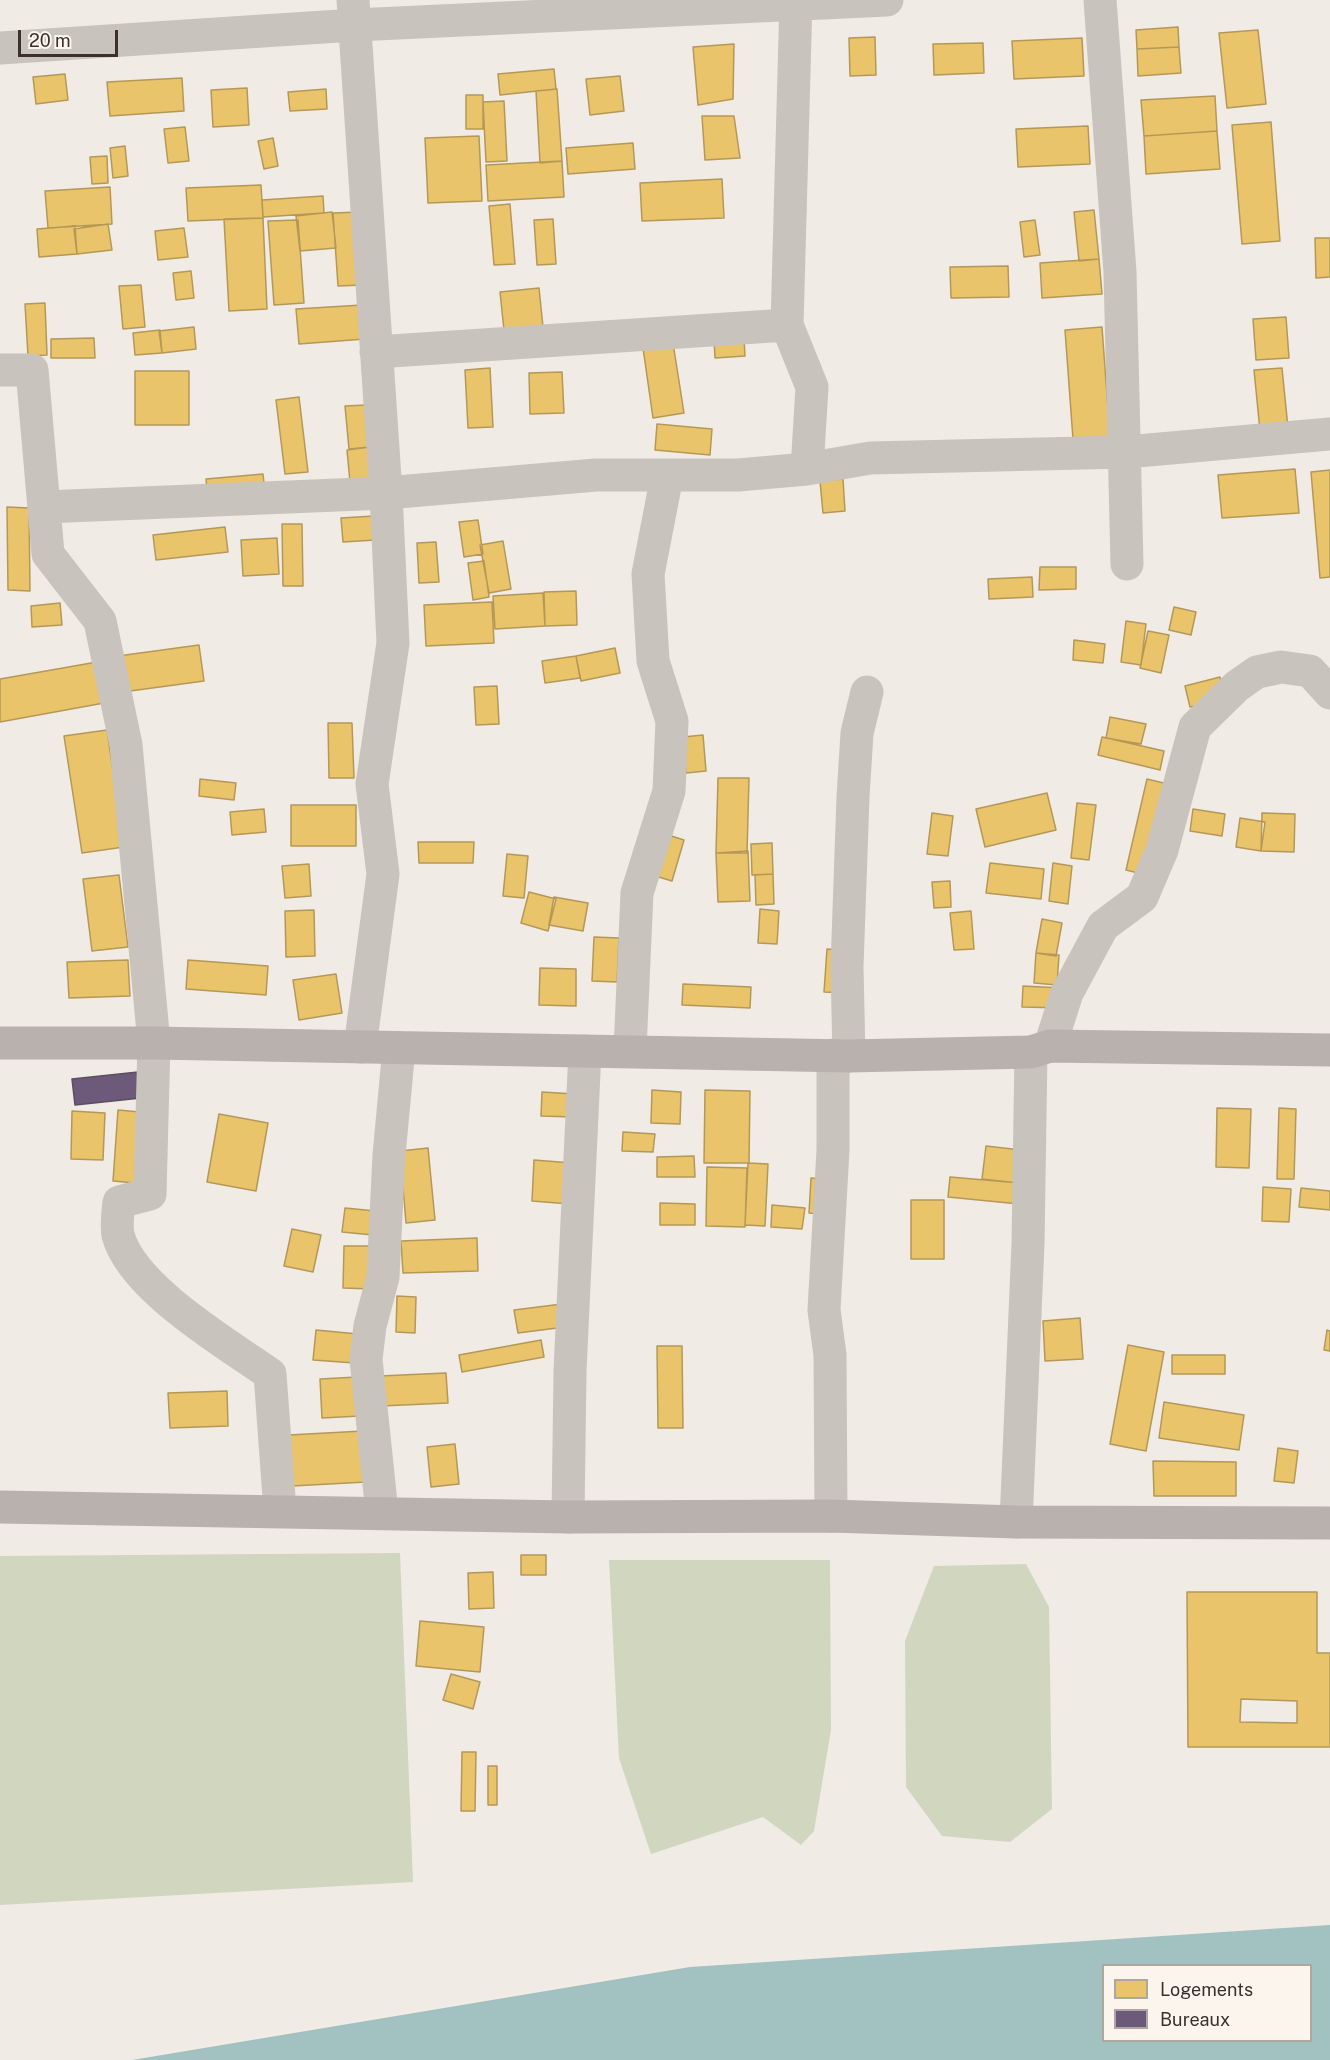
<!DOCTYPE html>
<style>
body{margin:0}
#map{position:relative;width:1330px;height:2060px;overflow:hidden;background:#f0ebe5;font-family:"Public Sans",sans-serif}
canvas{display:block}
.legend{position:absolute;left:1102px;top:1964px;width:210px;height:78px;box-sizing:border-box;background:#fbf5ee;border:2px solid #aea6a0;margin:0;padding:8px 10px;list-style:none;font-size:18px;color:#3b302b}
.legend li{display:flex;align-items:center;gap:12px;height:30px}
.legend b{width:30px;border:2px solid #aea6a0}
.scale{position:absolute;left:18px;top:30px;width:100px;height:27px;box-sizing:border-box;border:3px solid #3b302b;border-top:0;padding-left:8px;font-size:18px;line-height:21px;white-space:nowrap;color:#3b302b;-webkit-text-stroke:4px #fbf5ee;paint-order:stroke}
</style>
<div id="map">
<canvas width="1330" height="2060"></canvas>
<ul class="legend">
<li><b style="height:16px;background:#e9c46a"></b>Logements</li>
<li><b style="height:16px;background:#6d597a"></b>Bureaux</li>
</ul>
<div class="scale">20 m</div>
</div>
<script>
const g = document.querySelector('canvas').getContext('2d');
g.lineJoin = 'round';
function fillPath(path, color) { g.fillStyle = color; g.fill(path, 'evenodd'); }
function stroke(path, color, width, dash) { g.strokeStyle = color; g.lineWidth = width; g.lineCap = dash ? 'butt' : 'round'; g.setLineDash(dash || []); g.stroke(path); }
const green = new Path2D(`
 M400,1553L413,1882L0,1905V1556Z
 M609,1560H830L831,1730L814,1831L801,1845L763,1817L651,1854L619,1758Z
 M1026,1564L1049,1607L1052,1809L1010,1842L942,1836L906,1787L905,1641L934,1566Z`);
const water = new Path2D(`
 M1330,1925V2060H132L690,1967ZM1104,1966H1310V2040H1104Z`);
const homes = new Path2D(`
 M1178,27L1179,47L1137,49L1136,30Z
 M1258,30L1266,104L1227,108L1219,33Z
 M875,37L876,75L850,76L849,38Z
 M1082,38L1084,76L1014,79L1012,41Z
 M983,43L984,73L934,75L933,44Z
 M734,44L733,99L698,105L693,47Z
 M1179,47L1181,73L1138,76L1137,49Z
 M554,69L556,89L500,95L498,74Z
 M65,74L68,100L36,104L33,77Z
 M620,76L624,111L590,115L586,79Z
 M182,78L184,111L110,116L107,82Z
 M247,88L249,125L213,127L211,90Z
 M326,89L327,109L290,111L288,92Z
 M557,89L562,161L540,163L536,91Z
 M466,95H483V129H466Z
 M1215,96L1217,131L1144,136L1141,100Z
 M504,101L507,161L486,162L483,102Z
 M702,116H734L740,158L705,160Z
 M1271,122L1280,241L1242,244L1232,125Z
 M1088,126L1090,164L1018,167L1016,129Z
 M185,127L189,161L168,163L164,129Z
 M1217,131L1220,169L1146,174L1144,136Z
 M479,136L482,201L428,203L425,138Z
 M273,138L278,166L264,169L258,141Z
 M633,143L635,169L568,174L566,148Z
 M125,146L128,176L113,178L110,148Z
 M107,156L108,183L92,184L90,157Z
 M562,161L564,197L488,201L486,165Z
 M722,179L724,218L642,221L640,183Z
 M261,185L263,218L188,221L186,188Z
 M110,187L112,224L48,228L45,191Z
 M323,196L324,213L263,217L262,200Z
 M510,204L515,264L494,265L489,206Z
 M1094,210L1099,259L1079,261L1074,212Z
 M332,212L336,248L300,251L296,216Z
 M359,212L363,285L338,286L333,213Z
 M263,218L267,309L229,311L224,219Z
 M553,219L556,264L537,265L534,220Z
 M298,220L304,303L274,305L268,221Z
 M1035,220L1040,255L1024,257L1020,222Z
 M108,224L112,250L77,254L74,229Z
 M75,226L77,254L39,257L37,229Z
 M184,228L188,257L158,260L155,231Z
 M1315,238H1330V277L1316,278Z
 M1099,259L1102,294L1042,298L1040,263Z
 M1008,266L1009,297L951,298L950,267Z
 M191,271L194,298L176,300L173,273Z
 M141,285L145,327L123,329L119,286Z
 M539,288L543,327L504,330L500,292Z
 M45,303L47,355L28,356L25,304Z
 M362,305L365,339L299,344L296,309Z
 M1286,317L1289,358L1256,360L1253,319Z
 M194,327L196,349L162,353L159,331Z
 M1102,327L1111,450L1074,453L1065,330Z
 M160,330L162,353L135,355L133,333Z
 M94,338L95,358H51V339Z
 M744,338L745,356L715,358L714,340Z
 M673,343L684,413L653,418L643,348Z
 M490,368L493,427L468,428L465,370Z
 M1282,368L1289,438L1261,441L1254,370Z
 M135,371H189V425H135Z
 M562,372L564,413L530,414L529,373Z
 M299,397L308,472L285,474L276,400Z
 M367,405L370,447L349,449L345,406Z
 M657,424L712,429L710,455L655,450Z
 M370,447L374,492L351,493L347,450Z
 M1295,469L1299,513L1222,518L1218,475Z
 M1330,470V577L1320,578L1311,472Z
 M263,474L267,510L209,514L206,479Z
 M843,479L845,511L823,513L820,481Z
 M7,507L29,508L30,591L8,590Z
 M374,516L376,540L343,542L341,518Z
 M478,520L483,554L464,557L459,522Z
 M282,524H302L303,586H283Z
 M225,527L228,552L156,560L153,535Z
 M277,538L279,574L243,576L241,540Z
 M503,541L511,589L489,593L480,545Z
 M436,542L439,582L419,583L417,543Z
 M484,561L489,597L473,600L468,563Z
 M1040,567H1076V589L1039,590Z
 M1032,577L1033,597L989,599L988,579Z
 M576,591L577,625L545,626L544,592Z
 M543,593L545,626L495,629L493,596Z
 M492,602L494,643L426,646L424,605Z
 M60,603L62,625L32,627L31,606Z
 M1174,607L1196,612L1191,635L1169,630Z
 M1126,621L1146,624L1141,665L1121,662Z
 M1148,631L1169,635L1161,673L1140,668Z
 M1074,640L1105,644L1103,663L1073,660Z
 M199,645L204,681L123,692L118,656Z
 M615,648L620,673L581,681L576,656Z
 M576,656L580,678L545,683L542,661Z
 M97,662L104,703L0,722V679Z
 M1220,677L1225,699L1190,707L1185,686Z
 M497,686L499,724L476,725L474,687Z
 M1110,717L1146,724L1141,744L1106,738Z
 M328,723H352L354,778H329Z
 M107,730L124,847L82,853L64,736Z
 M703,735L706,771L686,773L683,737Z
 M1102,737L1164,751L1160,770L1098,755Z
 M718,778H749L747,853H716Z
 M200,779L236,783L234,800L199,796Z
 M1147,779L1176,786L1154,877L1126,870Z
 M1047,793L1056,830L985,847L976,809Z
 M1077,803L1096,805L1089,860L1071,858Z
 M291,805H356V846H291Z
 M264,809L266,832L232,835L230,812Z
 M1193,809L1225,814L1222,836L1190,831Z
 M932,813L953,816L948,856L927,854Z
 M1262,813L1295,814L1294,852L1261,851Z
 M1240,818L1265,822L1261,851L1236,847Z
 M665,834L684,840L672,881L652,875Z
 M418,842H474L473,863H419Z
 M772,843L773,874L752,875L751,844Z
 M748,851L750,901L718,902L716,853Z
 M507,854L528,856L524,898L503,896Z
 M990,863L1044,869L1041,899L986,893Z
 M1053,863L1072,866L1068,904L1049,901Z
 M309,864L311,896L285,898L282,866Z
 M773,874L774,904L756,905L755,875Z
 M119,875L128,947L92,951L83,879Z
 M950,881L951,907L934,908L932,882Z
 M529,892L556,899L548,931L521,923Z
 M554,897L588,903L583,931L549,925Z
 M760,909L779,911L777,944L758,943Z
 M314,910L315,956L286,957L285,911Z
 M971,911L974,949L954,950L950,913Z
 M1042,919L1062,923L1056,956L1036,953Z
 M594,937L619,938L617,982L592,981Z
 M827,949L854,951L851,993L824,992Z
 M1036,953L1059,955L1057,985L1034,983Z
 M128,960L130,996L69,998L67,962Z
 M188,960L268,966L266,995L186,989Z
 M540,968L576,969V1006L539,1005Z
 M336,974L342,1013L299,1020L293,980Z
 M683,984L751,987L750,1008L682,1005Z
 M1023,986L1062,988V1008L1022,1007Z
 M652,1090L681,1092L680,1124L651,1123Z
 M705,1090L750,1091L749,1163H704Z
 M542,1092L575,1094L574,1117L541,1116Z
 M1217,1108L1251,1109L1249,1168L1216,1167Z
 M1279,1108L1296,1109L1294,1179H1277Z
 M118,1110L140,1112L135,1183L113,1181Z
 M72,1111L105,1113L103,1160L71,1159Z
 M219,1114L268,1123L256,1191L207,1182Z
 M623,1132L655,1134L653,1152L622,1151Z
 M986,1146L1021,1150L1018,1183L982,1179Z
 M428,1148L435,1220L406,1223L400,1151Z
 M694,1156L695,1177H657V1157Z
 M534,1160L572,1163L570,1204L532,1201Z
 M748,1163L768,1164L765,1226L745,1225Z
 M707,1167L747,1168L745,1227L706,1226Z
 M950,1177L1020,1183L1019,1204L948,1197Z
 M811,1178L832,1180L829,1215L809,1213Z
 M1263,1187L1291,1189L1289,1222L1262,1221Z
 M1301,1188L1330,1191V1210L1299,1207Z
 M911,1200H944V1259H911Z
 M660,1203L695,1204V1225H660Z
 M772,1205L805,1208L802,1229L771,1227Z
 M345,1208L386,1212L383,1236L342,1232Z
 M292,1229L321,1235L313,1272L284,1266Z
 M477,1238L478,1271L403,1273L401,1241Z
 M344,1246H373V1289L343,1288Z
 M397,1296L416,1297L415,1333L396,1332Z
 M562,1304L565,1327L518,1333L514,1310Z
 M1080,1318L1083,1359L1045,1361L1043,1321Z
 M316,1330L358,1334L355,1363L313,1360Z
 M1327,1330L1330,1331V1351L1324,1350Z
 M541,1340L544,1357L462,1372L459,1355Z
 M1128,1345L1164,1352L1146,1451L1110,1444Z
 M657,1346H682L683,1428H658Z
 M1172,1355H1225V1374H1172Z
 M446,1373L448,1403L381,1406L380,1376Z
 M357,1377L360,1416L322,1418L320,1379Z
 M227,1391L228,1426L170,1428L168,1393Z
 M1164,1402L1244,1415L1239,1450L1159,1438Z
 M363,1431L366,1482L292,1486L289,1435Z
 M455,1444L459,1484L431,1487L427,1447Z
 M1278,1448L1298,1451L1294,1483L1274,1481Z
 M1153,1461L1236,1462V1496H1154Z
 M521,1555H546V1575H521Z
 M493,1572L494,1608L469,1609L468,1573Z
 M1187,1592H1317V1653H1330V1747H1188ZM1241,1699L1297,1701V1723L1240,1722Z
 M420,1621L484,1627L480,1672L416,1666Z
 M451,1674L480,1682L473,1709L443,1700Z
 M462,1752H476L475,1811H461Z
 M488,1766H497V1805H488Z`);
const offices = new Path2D(`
 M138,1072L141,1098L75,1105L72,1079Z`);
const minor = new Path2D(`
 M353,0L386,493L393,643L372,784L383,874L360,1047
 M796,0L787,325L812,387L807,469
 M1100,0L1120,272L1127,564
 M0,48L355,25L887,0
 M376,352L787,325
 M0,370H32L48,554L100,621L126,745L154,1043L150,1194L119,1202C118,1212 116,1225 118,1235C132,1288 226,1343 270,1374L280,1511
 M44,507L386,493L596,475H738L807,469L870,458L1126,452L1330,434
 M1050,1046L1067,993L1103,926L1142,897L1162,850L1195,727L1237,686L1257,672L1281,667L1310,671L1330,693
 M630,1050L637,893L669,791L672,721L653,661L648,574L667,476
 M849,1056L847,967L853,797L857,733L867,692
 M382,1513L366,1359L370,1326L383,1277L389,1155L399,1048
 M831,1516L830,1355L824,1310L833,1150V1055
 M568,1517L570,1371L585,1051
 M1016,1522L1028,1244L1031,1052`);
const major = new Path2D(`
 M0,1043H154L849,1056L1031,1052L1050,1046L1330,1050
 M0,1507L568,1517L831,1516L1016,1522L1330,1523`);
fillPath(green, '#d1d6bf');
fillPath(water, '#a1c2c1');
fillPath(homes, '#e9c46a');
stroke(homes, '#b59857', 1.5);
fillPath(offices, '#6d597a');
stroke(offices, '#5e4d62', 1.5);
stroke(minor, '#c9c3be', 33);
stroke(major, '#b8b1ad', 33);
</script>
